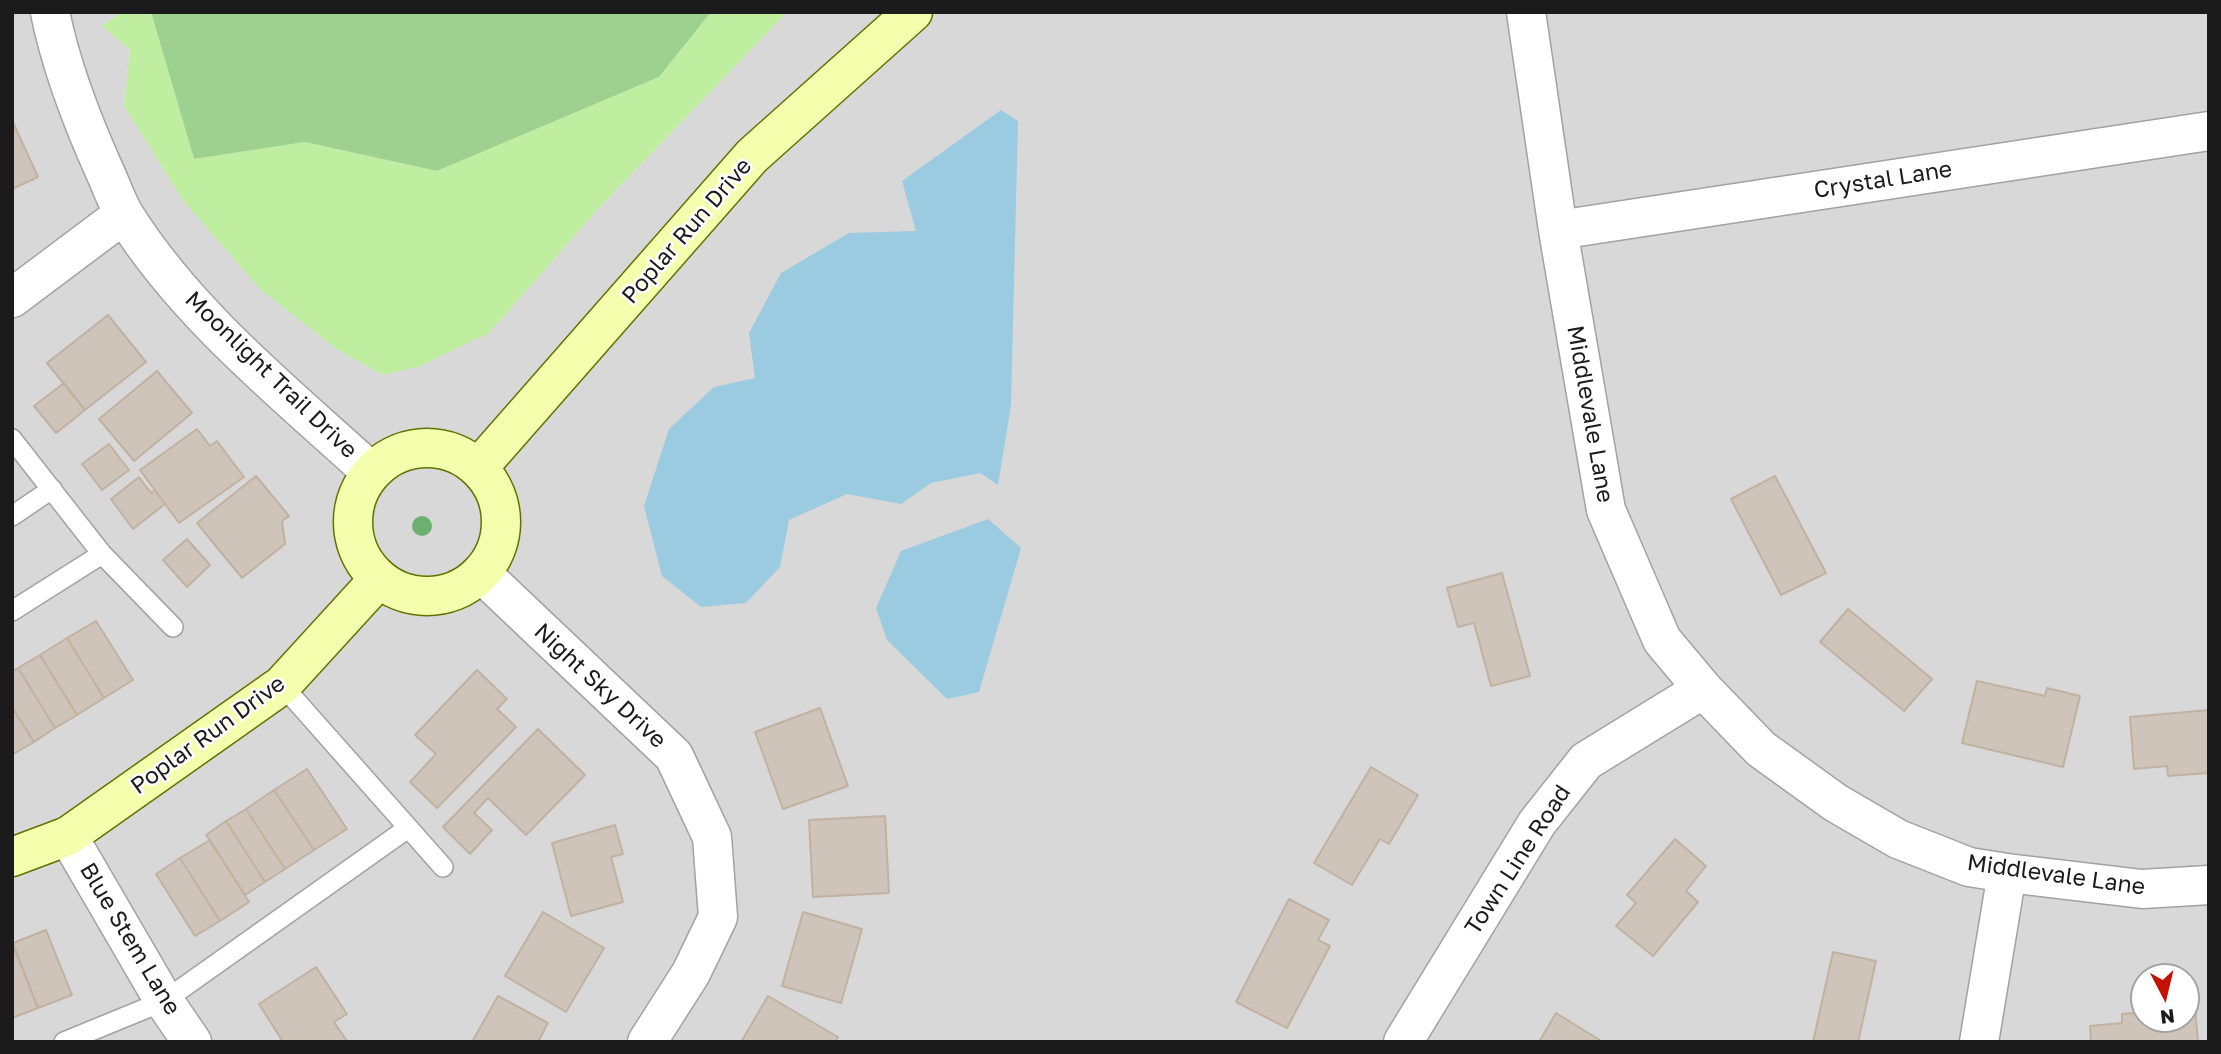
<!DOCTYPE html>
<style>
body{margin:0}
#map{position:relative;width:2221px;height:1054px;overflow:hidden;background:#eeeae0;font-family:"Golos Text",sans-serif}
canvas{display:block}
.frame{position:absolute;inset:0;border:14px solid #1b1b1b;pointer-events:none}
.north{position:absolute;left:2130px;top:963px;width:70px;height:70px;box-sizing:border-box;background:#fff;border:2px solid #a4a4a4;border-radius:50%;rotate:173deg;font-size:19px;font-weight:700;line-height:28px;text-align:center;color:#1b1b1b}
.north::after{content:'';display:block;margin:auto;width:24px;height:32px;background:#c61000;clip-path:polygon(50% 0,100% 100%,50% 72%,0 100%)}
</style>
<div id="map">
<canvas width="2221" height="1054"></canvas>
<div class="frame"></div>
<div class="north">N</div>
</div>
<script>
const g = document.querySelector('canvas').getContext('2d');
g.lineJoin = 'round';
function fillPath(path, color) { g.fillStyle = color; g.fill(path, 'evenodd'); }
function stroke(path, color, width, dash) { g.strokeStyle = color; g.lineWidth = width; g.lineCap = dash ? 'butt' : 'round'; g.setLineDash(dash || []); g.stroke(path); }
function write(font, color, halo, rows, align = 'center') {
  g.font = font + ' "Golos Text",sans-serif'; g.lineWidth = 5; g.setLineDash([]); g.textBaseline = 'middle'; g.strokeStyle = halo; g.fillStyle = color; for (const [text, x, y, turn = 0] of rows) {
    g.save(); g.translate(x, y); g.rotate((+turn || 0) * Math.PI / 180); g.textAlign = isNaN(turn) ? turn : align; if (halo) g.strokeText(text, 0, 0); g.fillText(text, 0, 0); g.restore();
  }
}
const residential = new Path2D(`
 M12,12H122L102,26L130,50L124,106L182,199L489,333L598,209L787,12H2209V1042H12ZM2144,977H2186V1019H2144Z`);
const grass = new Path2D(`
 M122,12H151L194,159L305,142L437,171L659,77L711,12H787L598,209L489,333L420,366L383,375L335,348L260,289L182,199L124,106L130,50L102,26Z`);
const forest = new Path2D(`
 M151,12H711L659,77L437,171L305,142L194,159Z`);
const water = new Path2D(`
 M1001,110L1018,121L1011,405L998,485L980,473L931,483L901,504L847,494L789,520L780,567L746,603L701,607L662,576L644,506L669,429L714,387L755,378L749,333L781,273L849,233L916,231L902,181Z
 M988,519L1021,548L979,692L947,699L887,640L876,608L901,551Z`);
const building = new Path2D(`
 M12,120L38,177L12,189Z
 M108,315L146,362L85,410L47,363Z
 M157,371L192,413L134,461L99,419Z
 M64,383L85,410L56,433L34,406Z
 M197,429L210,446L217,441L244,477L179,523L140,470Z
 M109,444L129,470L102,490L82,464Z
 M256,476L289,516L282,521L285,544L242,578L197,523Z
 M1775,476L1826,573L1781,595L1731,499Z
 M139,477L151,493L155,490L165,504L133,529L111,499Z
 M187,539L210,565L187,587L163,560Z
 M1502,573L1530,676L1491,686L1474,623L1458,627L1447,588Z
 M1848,609L1932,679L1904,711L1820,642Z
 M96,621L133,680L104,698L67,638Z
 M67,638L104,698L77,715L40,655Z
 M40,655L77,715L55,728L18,668Z
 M18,668L55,728L34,742L12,707V672Z
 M477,670L507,699L497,709L516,727L437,808L410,782L436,754L415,735Z
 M1977,681L2045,696L2047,688L2080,696L2063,767L1962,743Z
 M12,707L34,742L12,755Z
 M820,708L848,786L783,809L755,732Z
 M2209,710V773L2168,776L2167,766L2134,769L2130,717Z
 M538,729L585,775L526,835L488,798L474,813L492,830L470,854L443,827Z
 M1371,767L1418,795L1389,844L1380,839L1352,885L1314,863Z
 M307,769L347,829L314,850L274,790Z
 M274,790L314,850L285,869L246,809Z
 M246,809L285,869L265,882L226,821Z
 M885,816L889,893L813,897L809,820Z
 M226,821L265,882L245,895L206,835Z
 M615,825L623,854L611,857L623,902L571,916L552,843Z
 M1675,839L1706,866L1686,891L1698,902L1653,956L1616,926L1636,903L1627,895Z
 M210,840L249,902L220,921L180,858Z
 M180,858L220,921L195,936L156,874Z
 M1289,899L1329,920L1318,940L1330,946L1287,1028L1236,1002Z
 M543,912L604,948L566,1012L505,976Z
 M803,912L862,929L841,1003L782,986Z
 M46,930L72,995L38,1008L13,943Z
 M12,943L38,1008L12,1018Z
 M1833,952L1876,961L1858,1042H1813Z
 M316,967L347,1014L334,1022L347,1041L283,1042L259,1004Z
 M498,996L548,1023L538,1042H472Z
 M768,996L838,1037L835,1042H741Z
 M2195,1008L2198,1042H2091L2090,1026L2122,1023V1014L2144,1012V1019H2186V1009Z
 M1556,1013L1603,1042H1539Z`);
const lane = new Path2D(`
 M12,439L102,554L173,627
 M12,516L52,489
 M12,611L102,554
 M282,685L443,867
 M64,1042L164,1001L408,828`);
const street = new Path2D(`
 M50,12C61,67 82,121 105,172C112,187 117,203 125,216C188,316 285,393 371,472
 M1526,12L1558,230L1606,510L1662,640L1703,689L1761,749L1836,803L1898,839L1969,867L2007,873L2142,889L2209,885
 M1558,230L2209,131
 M12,298L124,214
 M482,574L674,756L712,837L718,917L691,973L647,1042
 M68,836L164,1001L192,1042
 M1403,1042L1537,823L1586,761L1703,689
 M1979,1042L2007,873`);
const secondary = new Path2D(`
 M353 522a74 74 0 1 1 148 0a74 74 0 1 1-148 0Z
 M479,467L752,156L913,12
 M12,857L68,836L282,685L378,580`);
const trees = [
 [422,526]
];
const streetNames = [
 ["Crystal Lane",1883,180,-9],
 ["Poplar Run Drive",687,231,-49],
 ["Moonlight Trail Drive",271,375,44],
 ["Middlevale Lane",1590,414,80],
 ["Night Sky Drive",600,686,43],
 ["Poplar Run Drive",208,735,-36],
 ["Town Line Road",1518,860,-57],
 ["Middlevale Lane",2056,875,8],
 ["Blue Stem Lane",130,939,59]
];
fillPath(residential, '#d9d8d8');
fillPath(grass, '#c0eea0');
fillPath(forest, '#9ed190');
fillPath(water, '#9bcbe0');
fillPath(building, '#cec4b9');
stroke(building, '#c1b1a1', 2);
stroke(lane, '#a2a2a2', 22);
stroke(street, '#a2a2a2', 41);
stroke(secondary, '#5f7400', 41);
stroke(lane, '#fff', 19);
stroke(street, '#fff', 38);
stroke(secondary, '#f4ffad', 38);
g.fillStyle = '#6cb071';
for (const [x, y] of trees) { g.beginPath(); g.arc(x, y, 10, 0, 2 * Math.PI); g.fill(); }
write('23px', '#1b1b1b', '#fff', streetNames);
</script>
